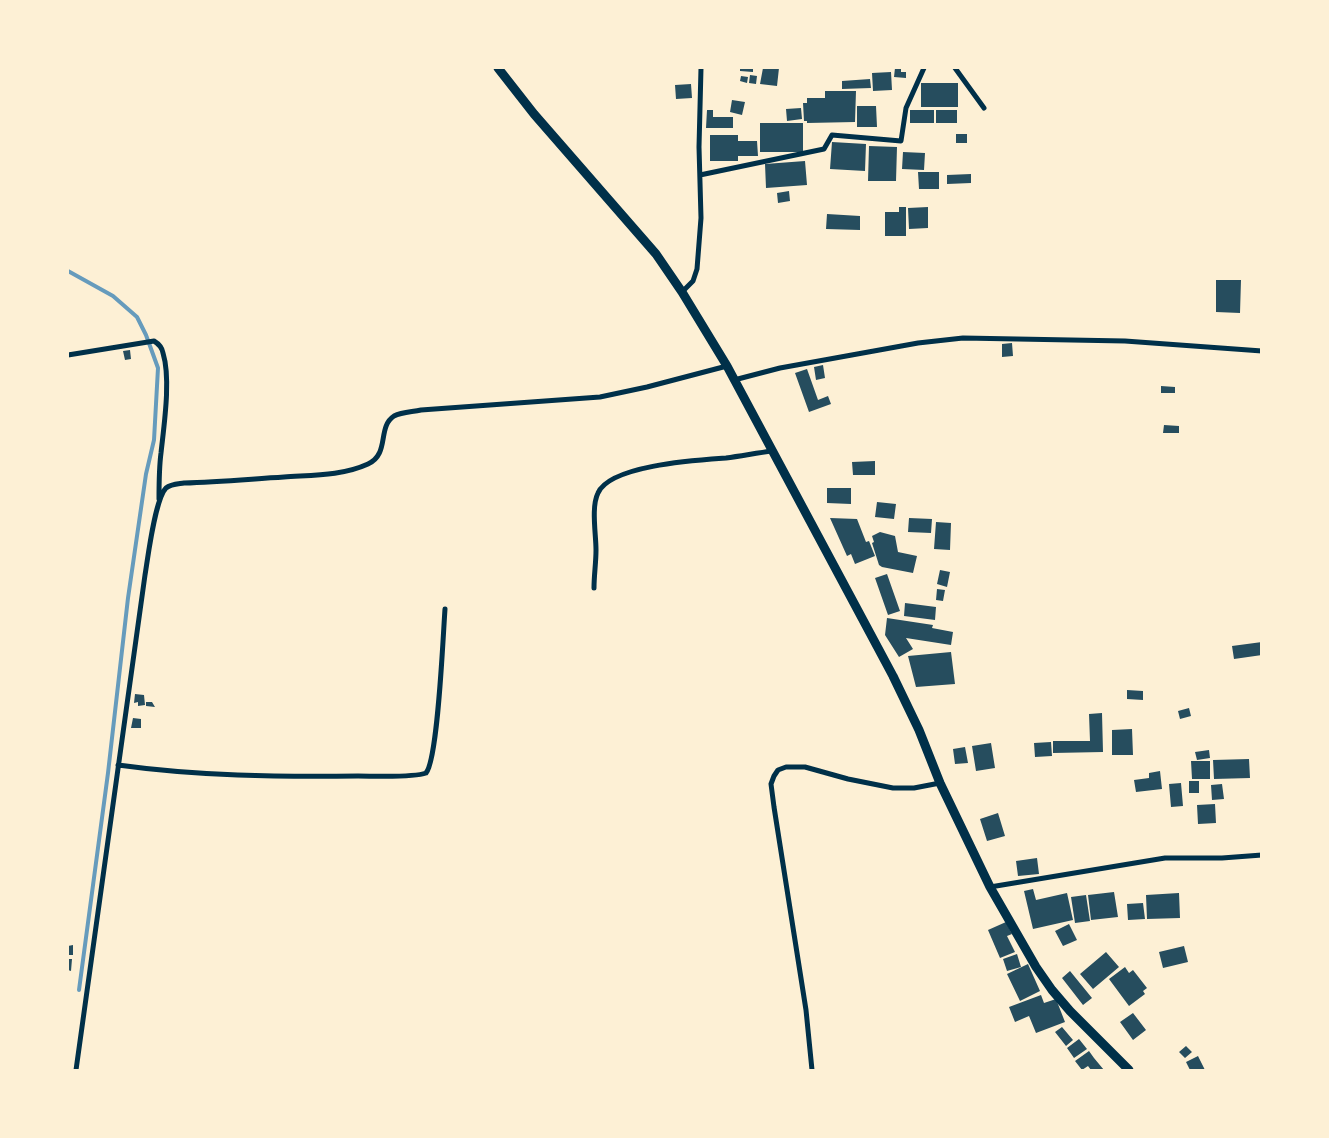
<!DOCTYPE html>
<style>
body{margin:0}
#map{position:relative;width:1329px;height:1138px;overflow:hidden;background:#fdf0d5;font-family:"Sofia Sans Condensed",sans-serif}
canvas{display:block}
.frame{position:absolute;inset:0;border:69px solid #fdf0d5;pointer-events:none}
</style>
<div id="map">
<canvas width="1329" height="1138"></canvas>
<div class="frame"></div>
</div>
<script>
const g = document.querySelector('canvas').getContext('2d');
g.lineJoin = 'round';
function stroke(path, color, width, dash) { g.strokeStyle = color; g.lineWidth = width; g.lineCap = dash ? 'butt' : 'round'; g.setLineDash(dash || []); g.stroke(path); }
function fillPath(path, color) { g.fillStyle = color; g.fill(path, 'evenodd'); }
const stream = new Path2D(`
 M68,271L113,296L137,317L146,335L158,368L154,440L146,474L128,598L108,773L79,990`);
const building = new Path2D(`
 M735,68H753V72L740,71V69Z
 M763,68H779L777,86L760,84Z
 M895,68H901V72H906V78L894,77Z
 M891,72L892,90L873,91L872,73Z
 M750,75L757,76L756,84L749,83Z
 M741,76L748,77L747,83L740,81Z
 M870,79L871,88L842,89V81Z
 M921,83H958V107H921Z
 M691,84L692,98L676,99L675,85Z
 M825,91H856L855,122L807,123V121H804L803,103H807V98H825Z
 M732,100L745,102L742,115L730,112Z
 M857,106H876L877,127H857Z
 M801,108L802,119L787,121L786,109Z
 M707,110H713V117H733V128H706Z
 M910,110H934V123H910Z
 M936,110H957V123H936Z
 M760,123H803V152H760Z
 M956,134H967V143H956Z
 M710,135H738V141H757L758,156H738V161H710Z
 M832,142L866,144L865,171L830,169Z
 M869,146L897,147L896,181H868Z
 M903,152L925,153L924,170L902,169Z
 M805,161L807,185L766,188L765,164Z
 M918,172H939V189H919Z
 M971,174V183L947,184V175Z
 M789,191L790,201L778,203L777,193Z
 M899,207H906V236H885V212H899Z
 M928,207V228L909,229L908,208Z
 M827,214L860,216V230L826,229Z
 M1216,280H1241L1240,313L1216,312Z
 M1012,343L1013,356L1002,357V344Z
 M130,350L131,359L125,360L123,351Z
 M823,365L825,378L816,380L814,367Z
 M807,369L818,400L828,396L831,404L809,412L795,373Z
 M1161,386L1175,387V393H1161Z
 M1164,425L1179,426V433H1163Z
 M875,461V475H853L852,462Z
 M827,488H851V504L827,503Z
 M877,502L896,504L894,519L875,517Z
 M830,518L857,519L866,542L869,541L875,556L855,564L851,554L847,556Z
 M909,518L932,519L931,533L908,532Z
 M936,522L951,523L950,550L934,549Z
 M880,532L895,536L898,552L917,556L913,573L882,567L879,565L872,543L874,542L872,536Z
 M940,570L950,572L947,587L937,584Z
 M887,574L900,611L888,615L875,578Z
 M937,589L945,590L943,601L936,600Z
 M905,603L936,607L935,620L904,616Z
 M887,618L933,625L932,628L953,632L951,645L906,638L913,649L899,657L885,635Z
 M1262,642V655L1234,659L1232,646Z
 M951,652L955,684L916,687L908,656Z
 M1127,690L1143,691V700L1127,699Z
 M135,694L144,695L145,705L138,706V702L134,703Z
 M146,702H152L155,707L146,706Z
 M1189,708L1191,716L1180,719L1178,711Z
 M1102,713L1103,752L1053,753V741H1090L1089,714Z
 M133,718L141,719V728H131Z
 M1132,729L1133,755H1112V730Z
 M1051,742L1052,756L1035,757L1034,743Z
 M991,743L995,768L976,771L972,746Z
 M965,747L968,763L955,764L953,749Z
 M1209,750L1210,758L1197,760L1195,752Z
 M1249,759L1250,778L1214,779L1213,760Z
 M1191,761H1210V779H1192Z
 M1160,771L1162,789L1136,792L1134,780L1149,778V773Z
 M1189,781H1199V793H1189Z
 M1181,783L1183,806L1171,807L1169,784Z
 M1222,784L1224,799L1212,800L1211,785Z
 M1215,804L1216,823L1198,824L1197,805Z
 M998,813L1005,836L987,841L980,819Z
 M1037,858L1039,874L1018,876L1016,861Z
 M1033,889L1036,900L1067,893L1073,920L1033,929L1024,891Z
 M1114,892L1118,917L1091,920L1088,895Z
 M1179,893L1180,918L1147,919L1146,895Z
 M1086,895L1090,921L1075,923L1071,897Z
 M1143,903L1145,919L1128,920L1127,904Z
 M1006,922L1012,934L1007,936L1015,952L1000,958L988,930Z
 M1069,924L1077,940L1063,946L1055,931Z
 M73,945V955H68V946Z
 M1184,946L1188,962L1163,968L1159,952Z
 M1106,952L1119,967L1093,989L1080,974Z
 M1017,954L1021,967L1007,971L1003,959Z
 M68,959H72L71,971L68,970Z
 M1028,964L1040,991L1020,1001L1007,974Z
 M1125,967L1129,973L1133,970L1147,988L1143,991L1145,994L1129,1006L1109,979Z
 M1070,971L1092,998L1083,1005L1062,978Z
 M1041,995L1044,1003L1056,999L1065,1022L1036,1033L1029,1016L1015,1022L1009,1007Z
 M1133,1013L1146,1030L1133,1040L1120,1022Z
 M1062,1027L1073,1040L1066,1046L1055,1032Z
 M1079,1039L1087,1049L1074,1058L1067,1048Z
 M1186,1046L1192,1052L1185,1058L1179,1052Z
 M1089,1051L1094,1058L1104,1070H1091L1088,1066L1082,1070L1075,1061Z
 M1198,1056L1205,1070H1190L1186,1062Z`);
const minor = new Path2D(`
 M955,68L984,108
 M700,175L824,149L832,135L901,141L906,108L924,68
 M682,292L693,281L697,269L701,218L699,147L701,68
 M68,355L154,341C159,344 162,347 163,353C171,379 164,425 161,453C159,468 159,483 159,499
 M734,380L780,368L918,343L963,338L1125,341L1262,351
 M594,588C594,575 596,563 596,550C596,534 591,507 598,493C610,465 698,460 726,458C741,456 757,453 772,451
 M118,765C197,776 278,777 358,776C374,776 413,778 426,773C438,759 443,636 445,609
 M990,887L1165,858H1222L1262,855
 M76,1070L145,575C148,557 155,499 166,488C171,484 178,484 184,483C218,482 251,479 284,477C311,475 342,476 368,464C390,454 377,427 394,416C402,412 412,412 421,410L600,397L647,387L727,366
 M812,1070L806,1010L774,807L771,784L774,776L778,770L786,767H805L848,779L893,788H914L940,783`);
const secondary = new Path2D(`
 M498,68L534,114L656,254L682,292L727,366L893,676L919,730L940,783L990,887L1036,967L1052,990L1070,1011L1129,1070`);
stroke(stream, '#669bbc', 4);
fillPath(building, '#264d5e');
stroke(minor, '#003049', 5);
stroke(secondary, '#003049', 9);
</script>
